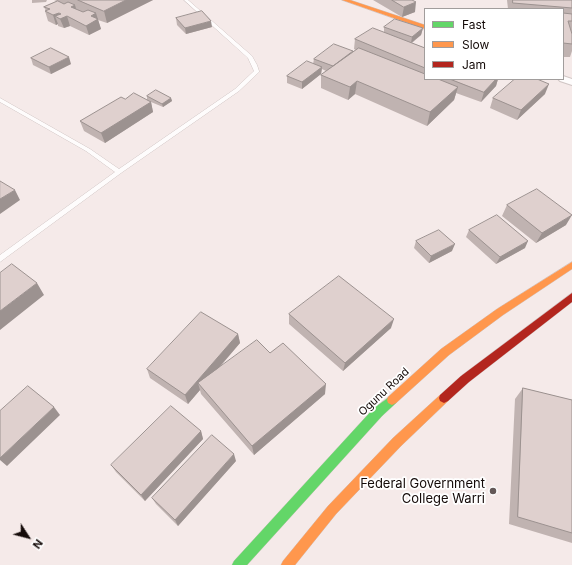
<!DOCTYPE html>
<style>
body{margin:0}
#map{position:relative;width:572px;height:565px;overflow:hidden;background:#f5eae9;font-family:Inter,sans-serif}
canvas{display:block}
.legend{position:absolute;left:424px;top:8px;width:140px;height:72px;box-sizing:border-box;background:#fff;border:1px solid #a19d9c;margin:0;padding:5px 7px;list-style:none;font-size:12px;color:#140a08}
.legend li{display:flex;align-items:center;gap:8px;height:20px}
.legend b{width:20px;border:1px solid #a19d9c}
.north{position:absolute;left:8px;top:517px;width:40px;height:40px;-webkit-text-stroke:3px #fff;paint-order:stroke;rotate:126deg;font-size:11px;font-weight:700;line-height:16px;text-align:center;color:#140a08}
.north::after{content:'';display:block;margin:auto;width:14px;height:18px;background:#140a08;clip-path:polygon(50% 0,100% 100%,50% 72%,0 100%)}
</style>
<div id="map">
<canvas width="572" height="565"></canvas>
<ul class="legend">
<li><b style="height:5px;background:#63d668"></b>Fast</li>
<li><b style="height:5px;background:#ff974d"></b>Slow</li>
<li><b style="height:5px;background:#b3261e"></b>Jam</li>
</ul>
<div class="north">N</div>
</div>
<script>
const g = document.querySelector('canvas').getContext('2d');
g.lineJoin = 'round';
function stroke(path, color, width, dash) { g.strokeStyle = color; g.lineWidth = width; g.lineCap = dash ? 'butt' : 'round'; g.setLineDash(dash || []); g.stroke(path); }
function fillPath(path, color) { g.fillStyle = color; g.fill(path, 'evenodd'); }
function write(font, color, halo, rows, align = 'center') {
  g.font = font + ' Inter,sans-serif'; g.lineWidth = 3.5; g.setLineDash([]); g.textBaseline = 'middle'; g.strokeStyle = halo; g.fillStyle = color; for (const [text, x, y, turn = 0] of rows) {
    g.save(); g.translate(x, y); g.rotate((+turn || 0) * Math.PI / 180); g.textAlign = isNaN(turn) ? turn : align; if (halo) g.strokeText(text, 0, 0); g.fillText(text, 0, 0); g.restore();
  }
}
const lane = new Path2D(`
 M184,0H188L252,56L257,65L259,71V72L239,91L121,173L0,262V255L115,172L86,151L0,102V98L90,149L119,169L235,89L254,71L248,58Z`);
const street = new Path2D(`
 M563,76L572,79V85L560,81L558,79H563Z`);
const fast = new Path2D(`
 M392,395L396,397L397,400L396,403L382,416L247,565H232L234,561L374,408Z`);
const slow = new Path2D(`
 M342,0H350L425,25V29Z
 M572,262V269L503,315L449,355L396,403L392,405L388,403L387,400L388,397L441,349L497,309Z
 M444,393L448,395L449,398L448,401L401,446L336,514L295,565H281L283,561L328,506L393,438L440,395Z`);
const jam = new Path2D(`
 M572,293V302L469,382L448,401L444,403L440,401L439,398L440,395L461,376Z`);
const wall = new Path2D(`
 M32,0H47L46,2L32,3Z
 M54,0H153L107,23L98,20L101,29L89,35L70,26L64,28L58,26V24L56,25L48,21L45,11H46L44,7L57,1Z
 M373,0H412L415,12L402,17Z
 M507,0H572V51L570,57H563V9H508Z
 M176,18L212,27L186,34L177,25Z
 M384,27L423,28L421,35L412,43L425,48V79L440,80V79H498L496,86L481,102L456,93L454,100L427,126L355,94L348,100L321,88V75L326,71L322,69L321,74L302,89L287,83V76L313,64L314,59L353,52L356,50L354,49L355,39L384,32Z
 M31,58L71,64L51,74L33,65Z
 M545,94L517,120L490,108L493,98Z
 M147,96L171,98L172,101L163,107L151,102L153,112L105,143L84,131L80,121L147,100Z
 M507,205L566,225L536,243L502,216Z
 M469,230L525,248L496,264L466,237Z
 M416,241L452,251L429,263L414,248Z
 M289,314L391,328L343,371L289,324Z
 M238,334L240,343L219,368L270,353L325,394L254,455L201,394L200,390L188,404L150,378L147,369Z
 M523,388L572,400V543L509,524L515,399Z
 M201,431L203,439L145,501L116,472L111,465Z
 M236,461L178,526L156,504L152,498Z`);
const shadedWall = new Path2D(`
 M126,0H153L107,23L104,11Z
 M416,2L415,12L402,17L404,7Z
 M75,5L78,15L71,7Z
 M59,13L61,18L67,16L70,26L64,28L60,19L55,16L58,24L56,25L53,15Z
 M96,13L101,29L89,35L86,26L91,16Z
 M211,21L212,27L186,34L185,28Z
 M423,28L421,35L411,43L412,37Z
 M69,57L71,64L51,74L49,67Z
 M322,67L321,74L302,89V82Z
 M496,79H498L496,86L481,102L484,92Z
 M357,81L355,94L348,100L350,87Z
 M549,84L545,94L517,120L521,110Z
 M458,87L454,100L427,126L430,112Z
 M171,98L172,101L163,107L162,104Z
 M151,102L153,112L105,143L101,133Z
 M15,190L20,200L0,214V199Z
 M572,215L566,225L536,243L542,233Z
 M528,241L525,248L496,264L500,257Z
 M455,244L452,251L429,263L431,256Z
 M37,283L44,295L0,330V311Z
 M394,319L391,328L343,371L345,363Z
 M238,334L240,343L202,387L198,383L200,390L188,404L185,395Z
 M326,384L325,394L254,455L252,446Z
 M54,407L60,415L7,466L0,460V458Z
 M201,431L203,439L145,501L141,495Z
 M234,454L236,461L178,526L175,520Z`);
const building = new Path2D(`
 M78,0H126L104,11Z
 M392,0H412L416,2L404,7Z
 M513,0H572V8L513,3Z
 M58,1L64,4L68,2L75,5L71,7L83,12L88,10L96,13L91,16L98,19L86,26L67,16L60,19L55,16L61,14L59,13L53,15L45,11L50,9L44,7Z
 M202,11L211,21L185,28L176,18Z
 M563,13L572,14V21H568L572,34V44L563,43Z
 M395,19L423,28L412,37L384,27Z
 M373,28L425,48V68L355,39Z
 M334,44L353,51L333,66L314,59Z
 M51,48L69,57L49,67L31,58Z
 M359,48L425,74V79H438L458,87L430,112L357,81L350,87L321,75Z
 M307,61L322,67L302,82L287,76Z
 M450,79H496L484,92Z
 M515,79H537L549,84L521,110L493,98Z
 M156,90L171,98L162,104L147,96Z
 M134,93L151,102L101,133L80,121L121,97L125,99Z
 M0,181L15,190L0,199Z
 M537,189L572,215L542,233L507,205Z
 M497,215L528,241L500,257L469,230Z
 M439,230L455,244L431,256L416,241Z
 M12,264L37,283L0,311V273Z
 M339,276L394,319L345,363L289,314Z
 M201,312L238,334L185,395L147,369Z
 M257,340L270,353L283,343L326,384L252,446L198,383Z
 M28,386L54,407L0,458V411Z
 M523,388L572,400V533L518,517Z
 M171,406L201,431L141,495L111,465Z
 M212,435L234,454L175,520L152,498Z`);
const markers = [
 [493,491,4,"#635857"]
];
const streetNames = [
 ["Ogunu Road",384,392,-43]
];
const nearPoinames = [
 ["Federal Government",485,484],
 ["College Warri",485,499]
];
stroke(lane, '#d0c5c4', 1);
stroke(street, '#d0c5c4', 2);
stroke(fast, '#d0c5c4', 1);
stroke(slow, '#d0c5c4', 1);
stroke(jam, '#d0c5c4', 1);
fillPath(lane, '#fefcfc');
fillPath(street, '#fefcfc');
fillPath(fast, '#63d668');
fillPath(slow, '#ff974d');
fillPath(jam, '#b3261e');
fillPath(wall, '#c0b3b1');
fillPath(shadedWall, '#9c9290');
fillPath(building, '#dfd0ce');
stroke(building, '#9c9290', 1);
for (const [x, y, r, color] of markers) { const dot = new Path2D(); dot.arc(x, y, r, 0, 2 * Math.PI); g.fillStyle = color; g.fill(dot); stroke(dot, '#fff', 1.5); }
write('11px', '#140a08', '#fff', streetNames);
write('13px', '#140a08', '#fff', nearPoinames, 'right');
</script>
